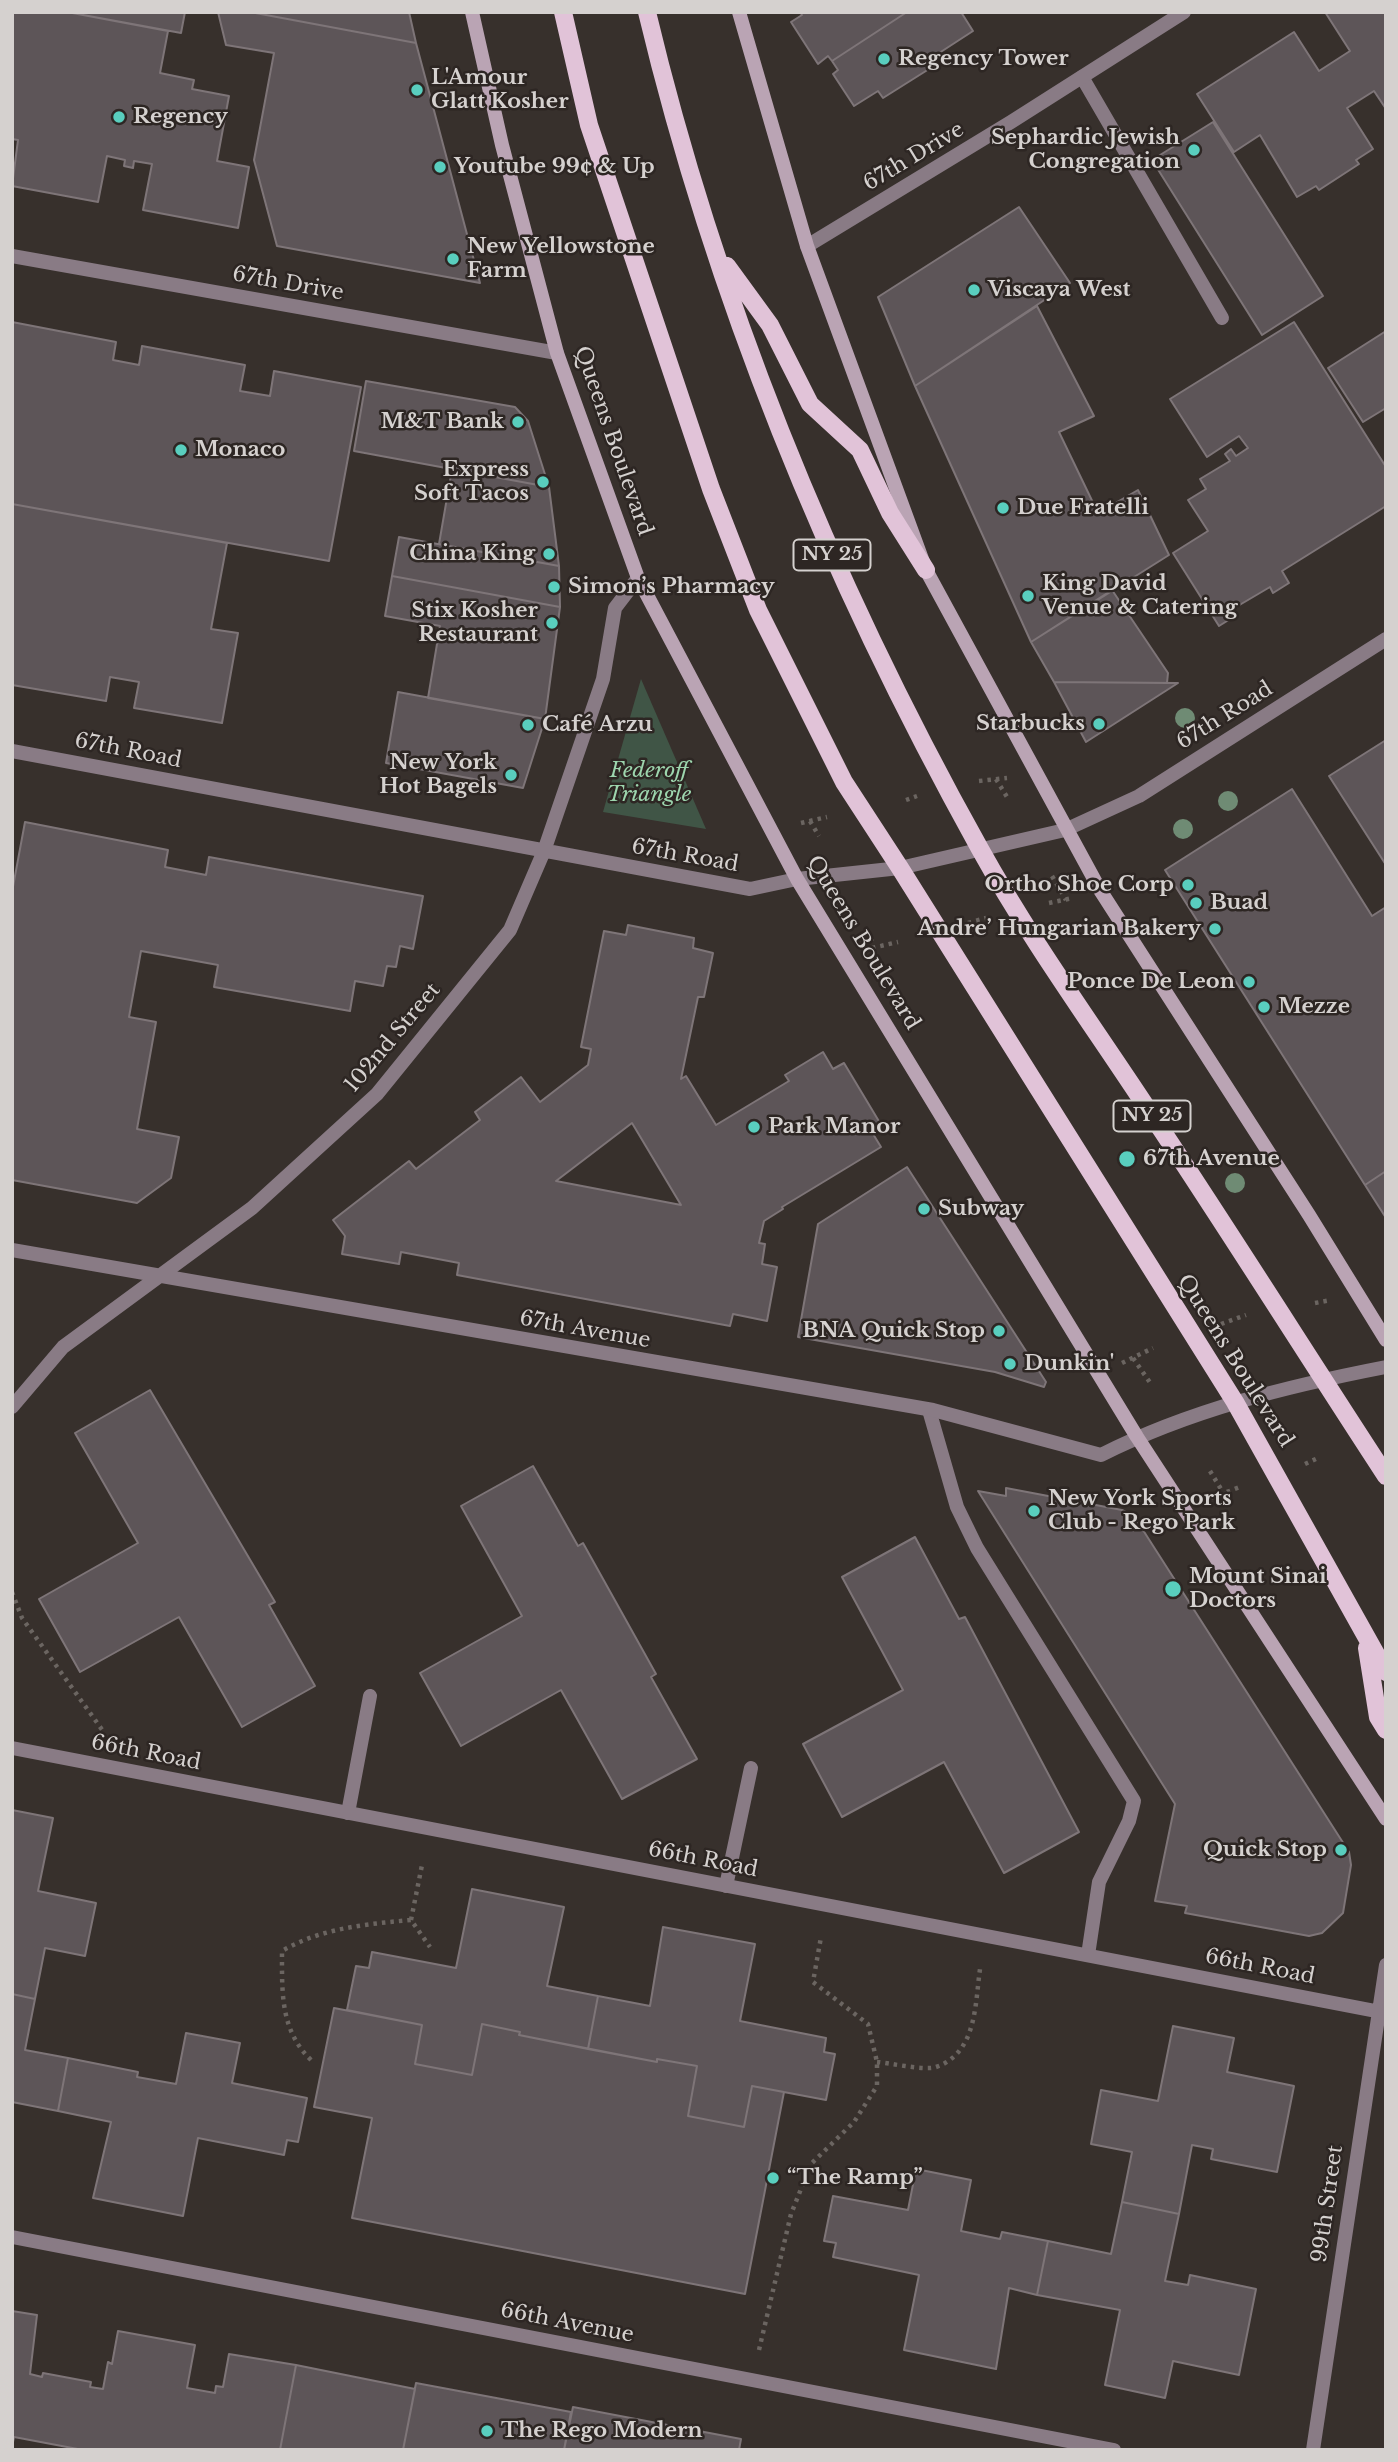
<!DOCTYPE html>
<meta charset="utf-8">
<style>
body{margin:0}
#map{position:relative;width:1398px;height:2462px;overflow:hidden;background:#37302c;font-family:"Libre Baskerville",serif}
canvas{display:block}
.frame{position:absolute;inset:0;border:14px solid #d5d1cf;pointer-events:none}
</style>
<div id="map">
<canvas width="1398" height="2462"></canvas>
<div class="frame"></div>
</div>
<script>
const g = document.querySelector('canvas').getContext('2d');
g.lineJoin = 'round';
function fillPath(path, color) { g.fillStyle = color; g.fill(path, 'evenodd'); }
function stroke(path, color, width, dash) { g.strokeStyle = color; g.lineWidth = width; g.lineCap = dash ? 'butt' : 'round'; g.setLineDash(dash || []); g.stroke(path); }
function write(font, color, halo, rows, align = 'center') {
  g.font = font + ' "Libre Baskerville",serif'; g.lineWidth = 5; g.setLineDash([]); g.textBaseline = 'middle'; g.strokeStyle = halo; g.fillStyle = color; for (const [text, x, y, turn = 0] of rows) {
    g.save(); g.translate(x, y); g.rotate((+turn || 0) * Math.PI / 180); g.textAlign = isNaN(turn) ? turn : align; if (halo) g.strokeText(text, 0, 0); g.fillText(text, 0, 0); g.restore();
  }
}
const green = new Path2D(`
 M641,679L706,829L603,812Z`);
const building = new Path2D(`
 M12,12H67L168,31L160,73L194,80L192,89L229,96L217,161L249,167L238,228L143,210L152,164L134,161L133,168L124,166L125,160L107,156L98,202L12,186L18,140L12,139Z
 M67,12H185L181,33Z
 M218,12H250L416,43L480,283L277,246L254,160L274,53L226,45Z
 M250,12H409L416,43Z
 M800,12H907L832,61L828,56L818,64L791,22L802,15Z
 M907,12H961L973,31L933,57L937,64L883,98L878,91L854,106L833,74L838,70L832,61Z
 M1325,12H1386V109L1374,91L1347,108L1373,149L1356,160L1359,164L1319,190L1316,186L1297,197L1260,135L1234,152L1197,94L1294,32L1319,71L1350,51Z
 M1213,122L1323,296L1262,335L1152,160Z
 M1019,207L1070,283L915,386L878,297Z
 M1037,306L1094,416L1059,432L1098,513L1138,490L1169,555L1031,642L915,386Z
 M12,322L116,342L113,360L139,365L142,346L245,365L240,391L270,396L274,371L361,387L329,561L12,504Z
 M1294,322L1386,467V506L1282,571L1289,583L1273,593L1270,587L1231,610L1235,616L1219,626L1173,553L1208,531L1188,500L1206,489L1200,479L1230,461L1225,454L1231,449L1236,456L1248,448L1239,436L1207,457L1170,399Z
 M1386,331V408L1363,422L1328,368Z
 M366,381L515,407L528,421L549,487L354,451Z
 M452,469L549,487L559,566L439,544Z
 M12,504L227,543L211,629L238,633L222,723L134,708L139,682L110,677L106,701L12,685Z
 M399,537L559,566L560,607L392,576Z
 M392,576L560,607L545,719L428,698L440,626L385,616Z
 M1112,590L1168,673L1167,683L1054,682L1031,642Z
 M1054,682L1177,683H1178L1086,742Z
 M398,692L545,719L523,788L386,763Z
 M1386,740V865L1329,776Z
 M1292,789L1372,916L1386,907V1171L1365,1185L1165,870Z
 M25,822L168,850L165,867L206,875L209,857L423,896L413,949L400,946L396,967L387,966L383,986L355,981L350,1011L214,987L218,965L141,951L129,1017L156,1022L137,1129L179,1137L171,1178L137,1203L12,1180V892Z
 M628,925L694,938L693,948L713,953L704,997H698L681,1079L686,1076L716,1125L789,1081L785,1075L823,1052L833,1069L844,1063L880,1123L870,1129L881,1147L782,1207L783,1209L764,1221L759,1243L765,1244L762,1264L777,1267L767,1321L733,1314L730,1326L457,1275L459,1263L401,1252L399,1264L342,1254L345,1236L333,1220L409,1161L416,1169L480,1120L475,1112L521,1077L540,1102L588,1065L591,1049L581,1047L604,931L626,935ZM632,1123L681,1205L556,1181Z
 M907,1167L1046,1382L1044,1387L995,1372L798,1337L818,1224Z
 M1386,1171V1218L1365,1185Z
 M150,1390L275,1602L269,1605L315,1686L242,1727L179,1617L80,1672L39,1599L138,1543L75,1433Z
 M533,1466L578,1546L583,1543L656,1674L651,1677L697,1759L622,1799L561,1690L461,1746L420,1673L522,1616L461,1506Z
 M1006,1488L1122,1510L1134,1516L1349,1852L1351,1865L1343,1913L1322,1933L1309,1936L1185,1913L1187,1906L1155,1901L1175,1804L978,1491L1006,1496Z
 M915,1537L959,1619L965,1617L1079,1832L1004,1873L944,1762L842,1817L803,1744L903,1690L842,1577Z
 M12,1810L53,1818L38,1891L96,1903L85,1956L45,1948L35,1999L12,1994Z
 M472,1889L564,1907L547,1986L598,1996L588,2049L519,2035L520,2032L482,2024L472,2075L415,2064L422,2025L347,2010L356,1966L369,1968L372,1952L456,1968Z
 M663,1927L755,1944L740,2021L826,2038L824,2052L835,2054L826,2100L752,2086L744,2127L688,2116L697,2066L657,2059V2062L588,2049L598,1996L650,2006Z
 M12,1994L35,1999L25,2050L68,2058L58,2111L12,2102Z
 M334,2008L422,2025L415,2064L472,2075L482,2024L520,2032L519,2035L657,2062V2059L697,2066L688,2116L744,2127L752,2086L784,2092L745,2294L352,2218L372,2118L314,2107Z
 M1173,2026L1234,2038L1227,2072L1294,2086L1277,2172L1211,2159L1213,2149L1192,2145L1179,2214L1122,2202L1132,2152L1091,2144L1101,2090L1158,2101Z
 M186,2033L240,2043L232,2083L307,2098L298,2142L287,2140L284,2155L198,2138L183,2216L93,2198L111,2122L58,2111L68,2058L138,2072L137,2077L176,2084Z
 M916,2169L971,2180L961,2231L1000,2239L1002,2232L1048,2241L1037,2295L1009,2288L996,2369L904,2350L919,2275L833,2257L836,2243L824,2241L833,2196L908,2210Z
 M1122,2202L1179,2214L1165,2281L1188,2285L1190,2275L1256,2289L1239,2375L1173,2361L1165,2398L1105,2385L1120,2310L1037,2295L1048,2241L1111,2254Z
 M12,2311L37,2315L30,2374L42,2377L43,2373L91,2382L90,2387L103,2389L108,2362L112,2364L118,2331L195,2345L187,2388L215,2393L216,2386L223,2387L229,2354L296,2365L280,2450H83L14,2437L12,2447Z
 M296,2365L415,2389L403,2450H280Z
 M416,2383L571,2412L564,2450H403Z
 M573,2407L741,2439L739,2450H564Z`);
const path = new Path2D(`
 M996,779L1007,797
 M979,781L1007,778
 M906,800L917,796
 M810,821L819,836
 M801,823L827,817
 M1052,876L1066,900
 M1049,903L1073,898
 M968,923L986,918
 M866,931L873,943
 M872,948L898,942
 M1315,1303L1331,1300
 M1221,1324L1246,1315
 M1133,1358L1151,1384
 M1122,1363L1153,1348
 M1305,1464L1320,1457
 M1210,1471L1224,1494
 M1211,1498L1240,1487
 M12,1592L22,1618L103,1731
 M411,1920L422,1865
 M311,2060C280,2030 282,1992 282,1951C321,1928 367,1924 411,1920L430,1947
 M877,2062C890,2063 925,2071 936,2067C977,2053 975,2004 980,1969
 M759,2350L791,2214L811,2164L854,2122L877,2086V2062L868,2024L813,1982L821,1937`);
const lane = new Path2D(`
 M1082,77L1222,318
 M929,1410L957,1507L977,1548L1134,1801L1129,1821L1099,1882L1088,1955
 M348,1813L370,1696
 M726,1886L751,1768`);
const street = new Path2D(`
 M807,246L1011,122L1184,12
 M12,256L557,353
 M12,751L750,889L797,879L900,868L1065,830L1139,796L1386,639
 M12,1250L933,1410L1101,1455C1190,1410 1288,1386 1386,1367
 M12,1407L63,1347L252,1208L377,1094L510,930L544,851L603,679L615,608L638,578
 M12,1748L1386,2013
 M12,2237L1114,2450
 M1313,2450L1386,1965`);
const secondary = new Path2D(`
 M472,12L502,145L557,353L638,578L797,879L1137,1437L1386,1819
 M739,12L807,246L926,570L1100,890L1309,1215L1386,1340`);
const primary = new Path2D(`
 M563,12L589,125L711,489L758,610L844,782L900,868L1235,1402L1386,1672
 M647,12C717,305 834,587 980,849C1031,941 1094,1027 1151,1114C1231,1234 1307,1355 1386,1476
 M727,266L770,325L810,404L860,450L890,513L926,570
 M1367,1648L1378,1717L1386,1730`);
const trees = [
 [1185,718],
 [1228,801],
 [1183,829],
 [1235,1183]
];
const markers = [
 [884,59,7,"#59cebe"],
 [417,90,7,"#59cebe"],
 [119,117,7,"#59cebe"],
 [1194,150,7,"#59cebe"],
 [440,167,7,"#59cebe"],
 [453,259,7,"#59cebe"],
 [974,290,7,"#59cebe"],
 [518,422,7,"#59cebe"],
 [181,450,7,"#59cebe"],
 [543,482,7,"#59cebe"],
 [1003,508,7,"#59cebe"],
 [549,554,7,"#59cebe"],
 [554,587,7,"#59cebe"],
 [1028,596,7,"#59cebe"],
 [552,623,7,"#59cebe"],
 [1099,724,7,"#59cebe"],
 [528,725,7,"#59cebe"],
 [511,775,7,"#59cebe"],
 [1188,885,7,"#59cebe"],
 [1196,903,7,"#59cebe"],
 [1215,929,7,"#59cebe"],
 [1249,982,7,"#59cebe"],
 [1264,1007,7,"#59cebe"],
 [754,1127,7,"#59cebe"],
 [1127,1159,9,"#59cebe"],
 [924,1209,7,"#59cebe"],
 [999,1331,7,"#59cebe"],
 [1010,1364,7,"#59cebe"],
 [1034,1511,7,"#59cebe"],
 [1173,1589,9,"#59cebe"],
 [1341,1850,7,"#59cebe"],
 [773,2178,7,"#59cebe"],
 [487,2431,7,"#59cebe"]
];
const shields = [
 [832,555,77],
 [1152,1116,77]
];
const shieldNames = [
 ["NY 25",832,555],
 ["NY 25",1152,1116]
];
const poiNames = [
 ["Regency Tower",898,59],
 ["L'Amour",431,78],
 ["Glatt Kosher",431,102],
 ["Regency",133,117],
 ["Sephardic Jewish",1180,138,"right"],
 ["Congregation",1180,162,"right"],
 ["Youtube 99¢ & Up",454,167],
 ["New Yellowstone",467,247],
 ["Farm",467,271],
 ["Viscaya West",988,290],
 ["M&T Bank",504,422,"right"],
 ["Monaco",195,450],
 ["Express",529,470,"right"],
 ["Soft Tacos",529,494,"right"],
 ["Due Fratelli",1017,508],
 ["China King",535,554,"right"],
 ["King David",1042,584],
 ["Venue & Catering",1042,608],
 ["Simon’s Pharmacy",568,587],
 ["Stix Kosher",538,611,"right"],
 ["Restaurant",538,635,"right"],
 ["Starbucks",1085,724,"right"],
 ["Café Arzu",542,725],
 ["New York",497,763,"right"],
 ["Hot Bagels",497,787,"right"],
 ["Ortho Shoe Corp",1174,885,"right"],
 ["Buad",1210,903],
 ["Andre’ Hungarian Bakery",1201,929,"right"],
 ["Ponce De Leon",1235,982,"right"],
 ["Mezze",1278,1007],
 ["Park Manor",768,1127],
 ["67th Avenue",1143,1159],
 ["Subway",938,1209],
 ["BNA Quick Stop",985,1331,"right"],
 ["Dunkin'",1024,1364],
 ["New York Sports",1048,1499],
 ["Club - Rego Park",1048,1523],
 ["Mount Sinai",1189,1577],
 ["Doctors",1189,1601],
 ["Quick Stop",1327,1850,"right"],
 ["“The Ramp”",787,2178],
 ["The Rego Modern",501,2431]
];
const streetNames = [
 ["67th Drive",914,157,-31],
 ["67th Drive",288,284,10],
 ["Queens Boulevard",613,441,71],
 ["67th Road",1225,716,-32],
 ["67th Road",128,751,11],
 ["67th Road",685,856,10],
 ["Queens Boulevard",863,943,59],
 ["102nd Street",393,1038,-50],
 ["67th Avenue",585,1330,10],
 ["Queens Boulevard",1235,1361,58],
 ["66th Road",146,1753,11],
 ["66th Road",703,1860,11],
 ["66th Road",1260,1967,11],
 ["99th Street",1328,2204,-82],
 ["66th Avenue",567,2323,11]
];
const parkNames = [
 ["Federoff",649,771],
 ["Triangle",649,795]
];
fillPath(green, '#405546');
fillPath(building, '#5d5558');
stroke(building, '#7e7578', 2);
stroke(path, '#6b6561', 4.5, [3.5, 5]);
stroke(lane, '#897b85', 14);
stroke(street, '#897b85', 14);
stroke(secondary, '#baa4b4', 14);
stroke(primary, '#e1c3d8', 18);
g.fillStyle = '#6f8b74';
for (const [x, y] of trees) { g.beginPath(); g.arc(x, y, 10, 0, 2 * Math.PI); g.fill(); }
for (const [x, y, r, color] of markers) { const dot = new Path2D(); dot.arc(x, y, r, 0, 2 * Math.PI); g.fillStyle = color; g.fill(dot); stroke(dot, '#2d2623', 2.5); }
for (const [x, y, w] of shields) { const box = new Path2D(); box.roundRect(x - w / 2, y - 15.5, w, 31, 5); g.fillStyle = '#2d2623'; g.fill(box); stroke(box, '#d5d1cf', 2); }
write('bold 19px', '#d5d1cf', null, shieldNames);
write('bold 21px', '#d5d1cf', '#2d2623', poiNames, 'left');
write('21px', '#d5d1cf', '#2d2623', streetNames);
write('italic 21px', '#9dd6ae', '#2d2623', parkNames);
</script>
